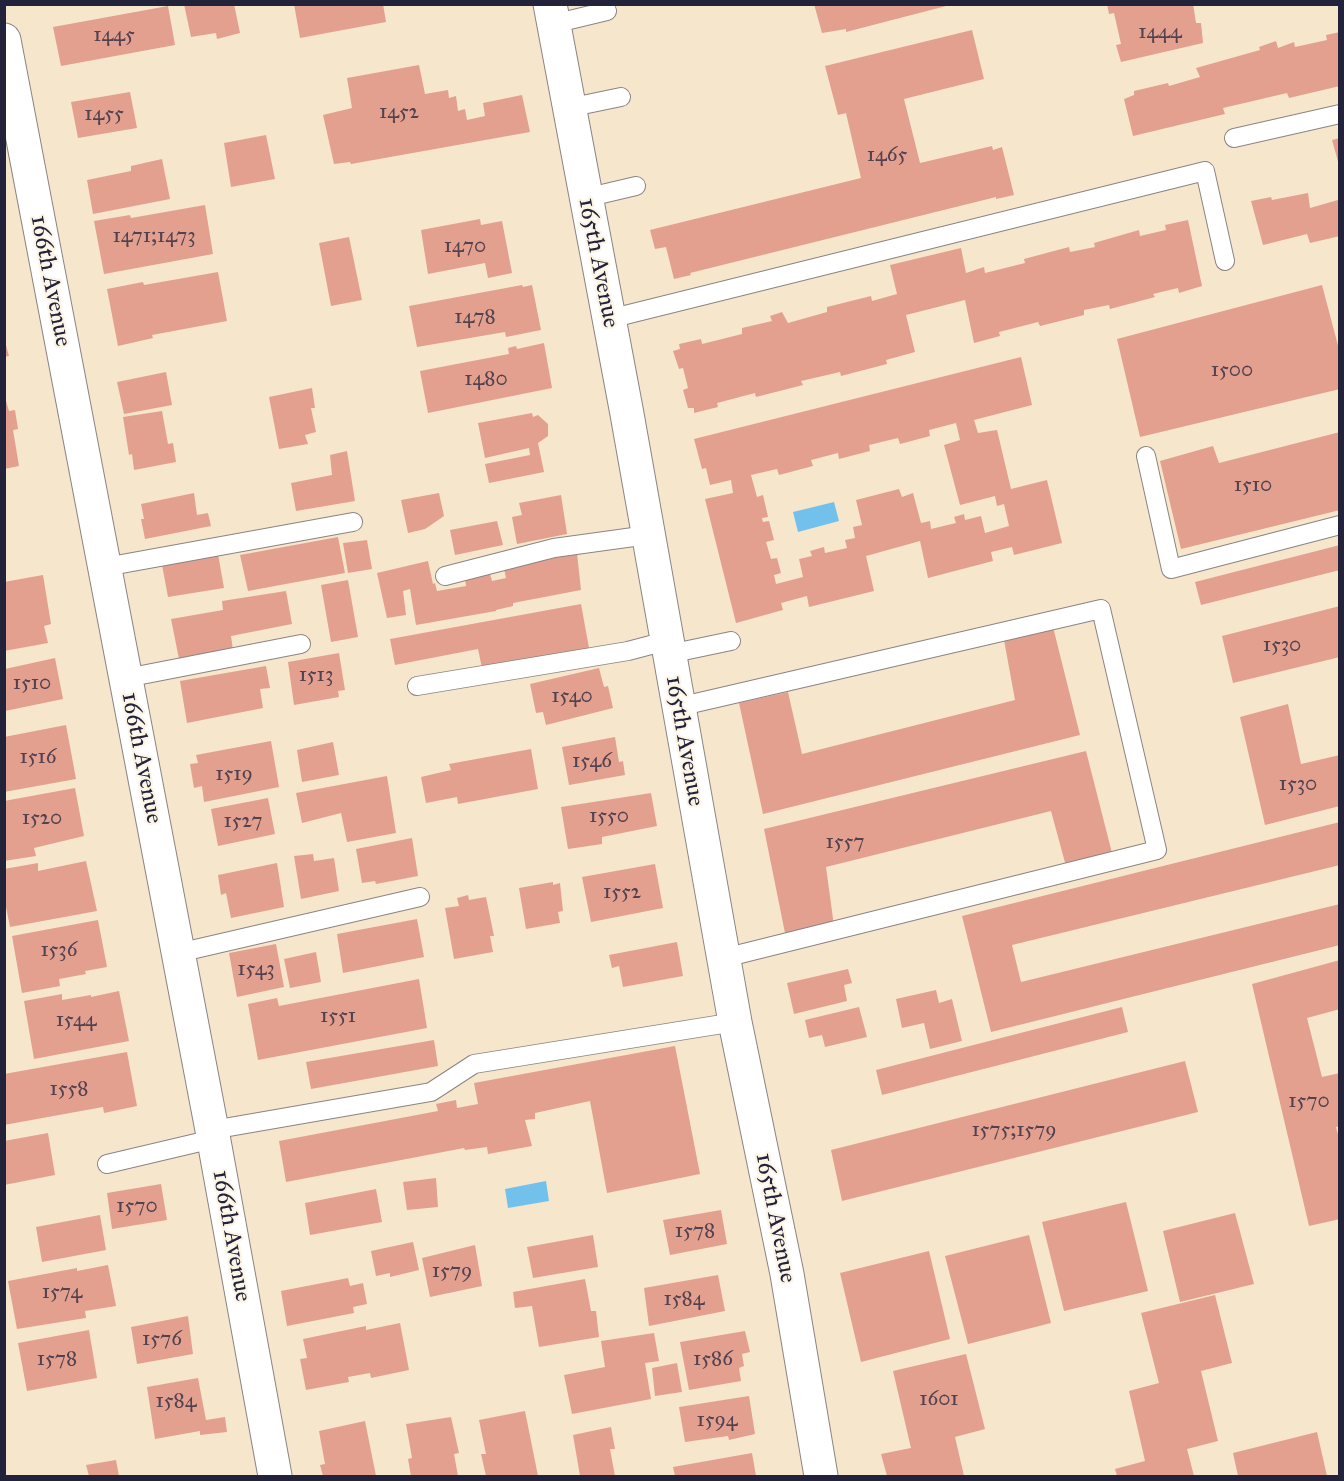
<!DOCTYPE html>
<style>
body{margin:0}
#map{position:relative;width:1344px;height:1481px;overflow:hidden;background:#f6e6cc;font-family:"IM FELL Great Primer",serif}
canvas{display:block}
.frame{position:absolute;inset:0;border:6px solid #22223b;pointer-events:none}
</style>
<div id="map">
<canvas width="1344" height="1481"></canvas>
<div class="frame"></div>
</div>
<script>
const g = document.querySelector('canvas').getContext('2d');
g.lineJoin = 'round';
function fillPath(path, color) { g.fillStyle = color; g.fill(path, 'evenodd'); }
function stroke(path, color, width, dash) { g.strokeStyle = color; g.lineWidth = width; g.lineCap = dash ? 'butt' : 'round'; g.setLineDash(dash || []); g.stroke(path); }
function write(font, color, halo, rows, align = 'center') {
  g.font = font + ' "IM FELL Great Primer",serif'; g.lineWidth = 4.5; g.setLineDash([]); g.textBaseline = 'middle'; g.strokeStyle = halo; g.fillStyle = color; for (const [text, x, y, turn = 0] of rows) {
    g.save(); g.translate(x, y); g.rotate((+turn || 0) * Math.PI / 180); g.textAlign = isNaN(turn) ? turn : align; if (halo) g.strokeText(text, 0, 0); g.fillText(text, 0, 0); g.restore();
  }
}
const water = new Path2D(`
 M834,502L839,521L798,532L793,512Z
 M546,1181L549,1201L508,1208L505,1189Z`);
const building = new Path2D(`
 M184,4H234L240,33L217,39L216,33L191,37Z
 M294,4H383L386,22L300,38Z
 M814,4H950V5L846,32V29L822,33Z
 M1107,4H1193L1196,23H1201L1203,43L1121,62L1116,45L1121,44L1114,13L1109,14Z
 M168,6L175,45L61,66L53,27Z
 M972,30L984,79L904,99L920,163L992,146L993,150L1002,147L1014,195L996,199V197L690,273L691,275L674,279L666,247L655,249L650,230L861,178L846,113L838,115L825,66Z
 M1340,32V86L1289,98L1287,93L1223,108L1225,114L1133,136L1124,99L1134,95V91L1168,83L1169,86L1200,77L1196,68L1260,50L1259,47L1276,41L1278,48L1294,42L1295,47L1327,40L1326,35Z
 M419,65L425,94L448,90L449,98L456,96L458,111L465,109L467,120L485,116L483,103L522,95L530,132L351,164L350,162L334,164L323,115L352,108L347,78Z
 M130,92L137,128L78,138L71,102Z
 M266,135L275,179L231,187L224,143Z
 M1340,138V165H1339L1332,140Z
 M162,159L170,199L93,214L87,180L131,171V166Z
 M1308,193L1310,208L1338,200L1340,236L1310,243L1307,234L1263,245L1251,201L1271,197L1272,200Z
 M205,205L213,254L104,274L94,221L130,215L131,218Z
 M480,219L481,225L502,221L512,273L488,278L485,263L428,274L421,230Z
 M1188,220L1202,286L1179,293L1178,288L1153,294L1155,297L1110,309L1109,305L1084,310V315L1040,326L1038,322L999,332L1000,336L974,343L965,300L906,315L915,352L886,360L887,364L841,376L840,372L801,381L803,385L756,397L755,393L717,403L718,407L694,413V408H688L683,390L688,388L683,368L679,369L673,351L680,349L679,344L701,339L702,344L742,334V328L772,321L770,316L782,312L788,323L827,312V307L871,296L872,301L897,294L890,265L961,248L966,273L984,267L985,273L1025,263L1024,259L1069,247L1070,252L1095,247L1094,243L1139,230L1140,236L1166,230L1165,225Z
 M349,237L362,300L331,306L319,243Z
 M218,272L227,321L152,335L153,338L118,346L107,289L143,282L144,285Z
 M522,285L523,287L532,285L541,330L506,337L505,332L417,347L409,306Z
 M1322,285L1340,353V389L1140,437L1117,339Z
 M4,338L9,356L4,357Z
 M544,343L552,388L428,413L420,371L509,354L508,348L516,346L517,349Z
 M1021,357L1032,405L974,420L978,433L997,430L1011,489L1047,480L1062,543L1014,555L1012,547L991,552L993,561L928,578L920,541L866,556L874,591L809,607L807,596L781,603L783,610L736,623L705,499L733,493L731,480L710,485L706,468L702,469L694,439ZM956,423L960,440L944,445L960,505L995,496L997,506L1004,504L1009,526L985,533L981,516L965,520L964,514L954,517L956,523L931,529L930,521L921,523L913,493L902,497L899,489L856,500L862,525L853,527L855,538L845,540L847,548L825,553L824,547L810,551L812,556L799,559L803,577L776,584L774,575L781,573L777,558L771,559L766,542L774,540L769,521L763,522L762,518L768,517L763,495L757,497L751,475L777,469L779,475L813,466L811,460L838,453L839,459L870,451L869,445L898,438L900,444L930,436L929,430Z
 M166,372L172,405L124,414L117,382Z
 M312,388L315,408H311L316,432L305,435L308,444L279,449L269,397Z
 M4,394L9,411L15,410L18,429L13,430L19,466L4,469Z
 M162,411L168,444L173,443L176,462L134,470L132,454L129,455L123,417Z
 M532,413L533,417L538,415L548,424V436L538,443L544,472L489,483L485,464L530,455L529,448L485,458L478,423Z
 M1340,432V510L1181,549L1160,461L1213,446L1219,463Z
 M347,451L355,501L296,511L291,483L332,475L330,455Z
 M194,493L197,515L208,513L211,526L145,539L141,519H144L141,504Z
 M439,493L444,516L425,529L408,533L401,500Z
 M561,495L567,534L517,544L512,517L522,515L519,503Z
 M497,521L503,545L455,555L450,530Z
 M338,537L345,573L248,591L240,555Z
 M367,540L372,569L348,573L343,543Z
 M1340,545V570L1201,605L1195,582Z
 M577,553L581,590L513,603V606L496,610V611L416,625L410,589L403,591L406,615L387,618L377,573L428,561L433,584L435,583L437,591L466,586L465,578L490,574L492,581L506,578L504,569Z
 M218,554L224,588L168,597L162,565Z
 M43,575L51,624L44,626L48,643L4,651V582Z
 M348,580L358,637L331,642L321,585Z
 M286,591L292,624L231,636L233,650L179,659L171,619L223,610L222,601Z
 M581,604L589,648L482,668L478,649L395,665L390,639Z
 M1340,606V657L1233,683L1222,636Z
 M1053,627L1080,735L763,814L739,703L788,692L802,754L1015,700L1004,640Z
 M339,653L345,690L338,691L339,697L294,705L288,662Z
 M55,658L63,699L5,711V669Z
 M266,666L270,688L260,689L263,708L187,723L180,681Z
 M599,668L604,687L608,686L613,708L546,725L543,712L536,713L530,684Z
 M1288,704L1301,764L1340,755V806L1265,825L1240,717Z
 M66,725L76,779L4,792V737Z
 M615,737L619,762L623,761L625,775L569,785L562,747Z
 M271,741L279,787L204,802L202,786L194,788L190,764L198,763L196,755Z
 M333,742L339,775L302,782L297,750Z
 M531,749L538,789L458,804L457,797L426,803L421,777L451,770L449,764Z
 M1086,751L1113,857L1067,870L1051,811L826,867L834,926L786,938L764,829Z
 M387,776L396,833L347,842L341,813L302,823L296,793Z
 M75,788L84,836L34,848L36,856L4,861V801Z
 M651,793L657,826L602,837V844L568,849L561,807Z
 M268,798L275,834L218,846L211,809Z
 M1340,822V865L1012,945L1021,982L1340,904V945L991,1032L962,916Z
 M412,838L418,876L376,884L375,881L362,883L356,849Z
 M313,854L314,861L334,858L339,891L301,899L294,856Z
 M86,861L97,911L10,927L4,897V869L38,863V871Z
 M277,863L284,907L231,918L226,893L221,895L218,875Z
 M655,864L663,908L591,922L582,877Z
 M553,882V885L560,883L563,911L558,912L560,923L526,929L519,888Z
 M468,895L469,900L486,897L494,936H490L493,952L454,959L445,908L459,906L457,898Z
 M417,919L424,957L343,973L337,934Z
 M98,920L107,967L85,971L86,974L59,979L60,986L22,993L12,936Z
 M677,942L683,976L623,987L619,966L612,968L609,955Z
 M276,944L284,987L237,997L229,953Z
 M316,952L321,982L290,988L284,959Z
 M1340,960V1009L1307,1018L1322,1077L1340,1073V1126L1336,1127L1340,1142V1219L1309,1226L1252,984Z
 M848,969L852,983L844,985L847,1001L794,1014L787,983Z
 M419,979L427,1028L258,1060L248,1004L277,998L279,1006Z
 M936,990L939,1003L952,999L962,1041L930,1049L924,1023L902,1028L896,999Z
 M119,991L129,1041L34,1059L24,1001L62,994V1000L91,995V997Z
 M859,1007L867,1037L825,1047L822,1035L809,1038L805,1020Z
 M1122,1007L1128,1032L882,1095L876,1070Z
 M434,1040L438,1066L311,1089L306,1062Z
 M675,1046L700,1174L607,1193L590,1101L535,1113V1119L525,1120L532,1146L488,1154L487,1147L465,1150L464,1148L286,1182L279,1141L438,1111L436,1104L456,1100L457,1108L478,1104L474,1083Z
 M127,1052L137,1106L104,1113L103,1107L4,1125V1074Z
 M1185,1061L1198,1112L842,1201L831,1150Z
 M48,1133L55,1175L4,1185V1141Z
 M436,1178L438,1207L407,1210L403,1182Z
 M161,1184L167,1220L112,1229L107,1193Z
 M376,1189L382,1222L310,1235L305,1203Z
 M1126,1202L1148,1291L1064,1311L1042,1222Z
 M721,1210L727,1244L670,1255L663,1220Z
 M1235,1213L1254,1284L1180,1302L1163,1231Z
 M100,1215L106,1250L42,1262L36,1227Z
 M593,1235L598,1267L533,1278L527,1247Z
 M1029,1235L1051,1323L968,1344L945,1256Z
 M413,1242L419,1270L390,1277V1273L376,1276L371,1251Z
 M475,1245L482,1286L430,1297L422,1258Z
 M929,1251L950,1339L861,1362L840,1273Z
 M108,1265L116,1306L85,1311L86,1318L17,1329L8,1281L77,1268V1271Z
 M718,1275L725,1311L649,1326L644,1288Z
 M348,1278L350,1286L363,1283L367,1304L353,1307L354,1313L287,1326L281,1291Z
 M585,1279L591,1311H596L599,1337L539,1347L532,1306L515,1308L513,1292Z
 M1215,1295L1232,1363L1201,1371L1218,1441L1187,1449L1194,1476H1117L1115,1469L1145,1461L1129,1391L1159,1383L1141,1313Z
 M188,1316L193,1354L137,1364L131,1327Z
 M400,1323L409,1370L371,1378L370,1373L348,1377L349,1382L306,1390L300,1359L307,1358L303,1339L366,1326V1330Z
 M89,1330L97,1378L27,1391L18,1343Z
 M745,1331L750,1352L742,1354L744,1366L739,1368L741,1381L689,1390L680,1342Z
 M654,1333L659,1361L645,1363L651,1399L572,1414L564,1375L605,1367L601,1341Z
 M966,1354L985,1429L955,1437L964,1476H887L881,1454L911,1448L893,1371Z
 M677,1363L682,1392L655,1396L652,1368Z
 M198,1378L206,1420L225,1417L227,1432L200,1435V1431L155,1439L147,1387Z
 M749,1396L755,1434L729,1440L728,1436L685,1442L679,1407Z
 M525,1411L538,1476H486L481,1454H486L479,1420Z
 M451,1417L459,1453L454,1454L458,1476H411L408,1459L412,1458L406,1424Z
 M365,1421L376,1476H323L320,1465L325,1464L319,1431Z
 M611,1427L615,1449H610L615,1476H580L573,1435Z
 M1317,1432L1327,1476H1238L1233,1453Z
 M752,1453L756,1476H675L673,1467Z
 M116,1460L119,1476H89L86,1465Z`);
const lane = new Path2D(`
 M553,24L607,11
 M568,108L621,97
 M1234,138L1340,114
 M585,198L636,186
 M609,319L1205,171L1225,261
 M1146,456L1171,569L1340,525
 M105,567L353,522
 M445,576L554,548L648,535
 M669,654L731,641
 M126,678L301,644
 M417,686L628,651L666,641
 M678,707L1101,609L1157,850L724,958
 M178,953L420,897
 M212,1130L431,1092L474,1064L735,1022
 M107,1164L213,1139`);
const street = new Path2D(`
 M550,4L627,414L735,1022L787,1274L821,1476
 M4,40L212,1130L275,1476`);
const numberNames = [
 ["1444",1160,33],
 ["1445",114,36],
 ["1452",399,113],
 ["1455",104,115],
 ["1465",887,156],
 ["1471;1473",154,237],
 ["1470",465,247],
 ["1478",475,318],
 ["1500",1232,371],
 ["1480",486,380],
 ["1510",1253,486],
 ["1530",1282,646],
 ["1513",316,676],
 ["1510",32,684],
 ["1540",572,697],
 ["1516",38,758],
 ["1546",592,762],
 ["1519",234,775],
 ["1530",1298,785],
 ["1550",609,817],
 ["1520",42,819],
 ["1527",243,822],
 ["1557",845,843],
 ["1552",622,893],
 ["1536",59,951],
 ["1543",256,970],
 ["1551",338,1017],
 ["1544",76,1021],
 ["1558",69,1090],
 ["1570",1309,1102],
 ["1575;1579",1014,1131],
 ["1570",137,1207],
 ["1578",695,1232],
 ["1579",452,1272],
 ["1574",62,1293],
 ["1584",684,1300],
 ["1576",162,1340],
 ["1578",57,1360],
 ["1586",713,1360],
 ["1601",939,1400],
 ["1584",176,1402],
 ["1594",717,1421]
];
const streetNames = [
 ["165th Avenue",598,263,79],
 ["166th Avenue",50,281,79],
 ["165th Avenue",684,741,80],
 ["166th Avenue",141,758,79],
 ["165th Avenue",775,1218,79],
 ["166th Avenue",231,1236,80]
];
fillPath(water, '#72c1ed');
fillPath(building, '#e4a08f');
stroke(lane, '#8c8484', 20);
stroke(street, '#8c8484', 35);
stroke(lane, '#fff', 18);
stroke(street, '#fff', 33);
write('21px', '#524250', null, numberNames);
write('24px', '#22223b', '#fcf5e5', streetNames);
</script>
